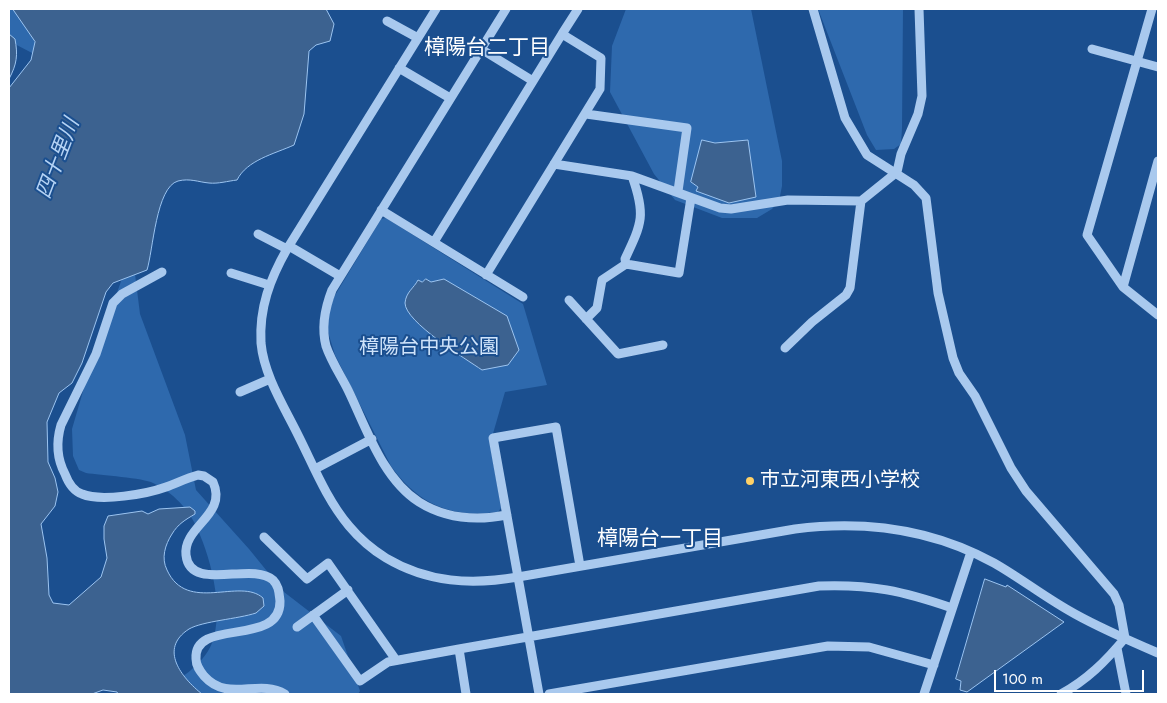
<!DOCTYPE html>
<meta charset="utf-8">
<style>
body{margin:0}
#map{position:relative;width:1167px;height:703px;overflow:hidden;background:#1b4f8f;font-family:Jost,sans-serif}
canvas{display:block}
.frame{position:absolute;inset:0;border:10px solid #fff;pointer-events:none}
.scale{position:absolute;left:994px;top:670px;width:150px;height:22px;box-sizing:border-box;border:2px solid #fff;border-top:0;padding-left:6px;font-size:15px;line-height:18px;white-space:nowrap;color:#fff;-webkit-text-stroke:4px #1b4f8f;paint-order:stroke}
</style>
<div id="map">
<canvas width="1167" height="703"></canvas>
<div class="frame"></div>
<div class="scale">100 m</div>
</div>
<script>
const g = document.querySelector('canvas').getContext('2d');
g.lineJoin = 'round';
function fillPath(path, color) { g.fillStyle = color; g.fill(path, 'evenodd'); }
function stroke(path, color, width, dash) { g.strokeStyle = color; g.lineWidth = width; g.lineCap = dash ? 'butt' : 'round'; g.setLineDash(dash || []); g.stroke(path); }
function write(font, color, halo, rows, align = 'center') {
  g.font = font + ' Jost,"Noto Sans JP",sans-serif'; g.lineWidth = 4; g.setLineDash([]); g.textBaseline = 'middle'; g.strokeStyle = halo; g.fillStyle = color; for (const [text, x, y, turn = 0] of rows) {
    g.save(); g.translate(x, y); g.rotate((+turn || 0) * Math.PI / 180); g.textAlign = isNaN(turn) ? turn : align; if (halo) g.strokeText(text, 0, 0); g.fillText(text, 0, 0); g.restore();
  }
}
const green = new Path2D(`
 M9,9H86L34,54L9,41Z
 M626,9H751L782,161V186L779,201L772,209L757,218H722L675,200L654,174L610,92L612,46Z
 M818,9H903L902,128L901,144L894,149L876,150L867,135Z
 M386,218L523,304L547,385L505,392L490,444L501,508L498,512C451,518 419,505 391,466L335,355L328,332V315L334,297L381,219Z
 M132,250L140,314L185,435L196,490L249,549L284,592L341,636L360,691L358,694H158C177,680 203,666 212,643C225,609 210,553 194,522C186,506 169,490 153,483C144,478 100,475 86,473L79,470L73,456L72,429L86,381Z`);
const water = new Path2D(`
 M13,9H326L334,24L330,41L316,45L309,51L304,114L294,145C274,154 247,160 237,180C228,181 218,184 209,183C198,182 190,178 178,181C156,187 153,251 147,270L113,283L106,292L82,363L72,383L59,393L47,422L48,462L55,478L58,492L55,506L41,524L47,558L49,595L53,603L69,605L101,577L107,558L104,539V526L108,516L142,511L148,514L159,509L190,507L195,511V514C185,520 178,524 172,534C165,545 161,558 167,570C187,614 240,577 263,598L264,606L256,613C238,619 203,621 189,629C158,649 182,678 202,694H118L117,692L103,690L92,694H9V88L31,60L35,42Z
 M9,34L15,39C18,55 17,64 9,79Z
 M702,140L715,143L748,140L756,197L729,203L696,191L698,187L691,182Z
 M426,279L431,282L444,279L507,316L519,350L508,365L482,370C466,359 405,322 405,303C406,292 414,288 418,280L422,282Z
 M985,579L1006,587L1007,585L1064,622L967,692L960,690L961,681L956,679Z`);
const minor = new Path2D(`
 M436,9L287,249C270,279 259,308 261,343C264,376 285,408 299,437C314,467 327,500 349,526C359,538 373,550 386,558C428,583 472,585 518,577L795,529C865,520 932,529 994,563C1022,579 1047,599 1075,614C1102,629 1130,641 1158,653
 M506,9L332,290C325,308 321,327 326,346C331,361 341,376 348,390C366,427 382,478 419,502C446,519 476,521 507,515
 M813,9L845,118L867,155L914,185L926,198L938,293L953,358L959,373L975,396L1011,468L1026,491L1114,594L1119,605L1125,638C1106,661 1087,680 1061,694
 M1152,9L1087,235L1123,287L1158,315
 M387,21L418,38
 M481,49L533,81
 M1092,49L1158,67
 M399,68L450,98
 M586,114L687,128L678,191
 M554,164L632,176L720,208L731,209L788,200L861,201
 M632,176C646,215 642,223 625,259L626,264L679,273L691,198
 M381,210L523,297
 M258,234L287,249
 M434,242L562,34
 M289,246L340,276
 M162,272L122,294L113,303L96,354L61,425C56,442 57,459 65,474C68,482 73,491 82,494C101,502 147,494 166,487C177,483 187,478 198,475L204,476L213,482C228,515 183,526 186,555C190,593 252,561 273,580C279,586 279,593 280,601C281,648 193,617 196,659C196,666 200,671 204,676C228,703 258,678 285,694
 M231,273L269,285
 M486,275L600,89L601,58L562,34L578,9
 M1123,287L1158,161
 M569,300L618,354L663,345
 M586,319L597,308L602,280L626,264
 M785,348L812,322L846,295L850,288L861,201L897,172L901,154L918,114L922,96L919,9
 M240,392L270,379
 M315,469L372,439
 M264,537L307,579L328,563L396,660
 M313,615L360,681L388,662L459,649
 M297,627L348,590
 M1117,648L1126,694
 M466,694L459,649L819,586C871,584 903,591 952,608
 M539,694L493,438L556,427L580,566
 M549,694L828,646L869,647L934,665
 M924,694L971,552`);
const markers = [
 [750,481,5,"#ffd166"]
];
const parkNames = [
 ["樟陽台中央公園",429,348]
];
const poiNames = [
 ["市立河東西小学校",760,481]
];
const neighbourhoodNames = [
 ["樟陽台二丁目",487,49],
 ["樟陽台一丁目",660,540]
];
const waterNames = [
 ["四十里川",59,159,-69]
];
fillPath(green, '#2e69ad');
fillPath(water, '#3c6290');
stroke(water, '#9cc4f0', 1);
stroke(minor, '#a9c9ee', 9);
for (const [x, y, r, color] of markers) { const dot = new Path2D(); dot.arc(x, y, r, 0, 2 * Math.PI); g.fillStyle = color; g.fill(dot); stroke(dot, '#1b4f8f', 2); }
write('20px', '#cfe3fa', '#1b4f8f', parkNames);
write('20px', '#fff', '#1b4f8f', poiNames, 'left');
write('21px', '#fff', '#1b4f8f', neighbourhoodNames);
write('italic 21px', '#b5d3f5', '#1b4f8f', waterNames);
</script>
